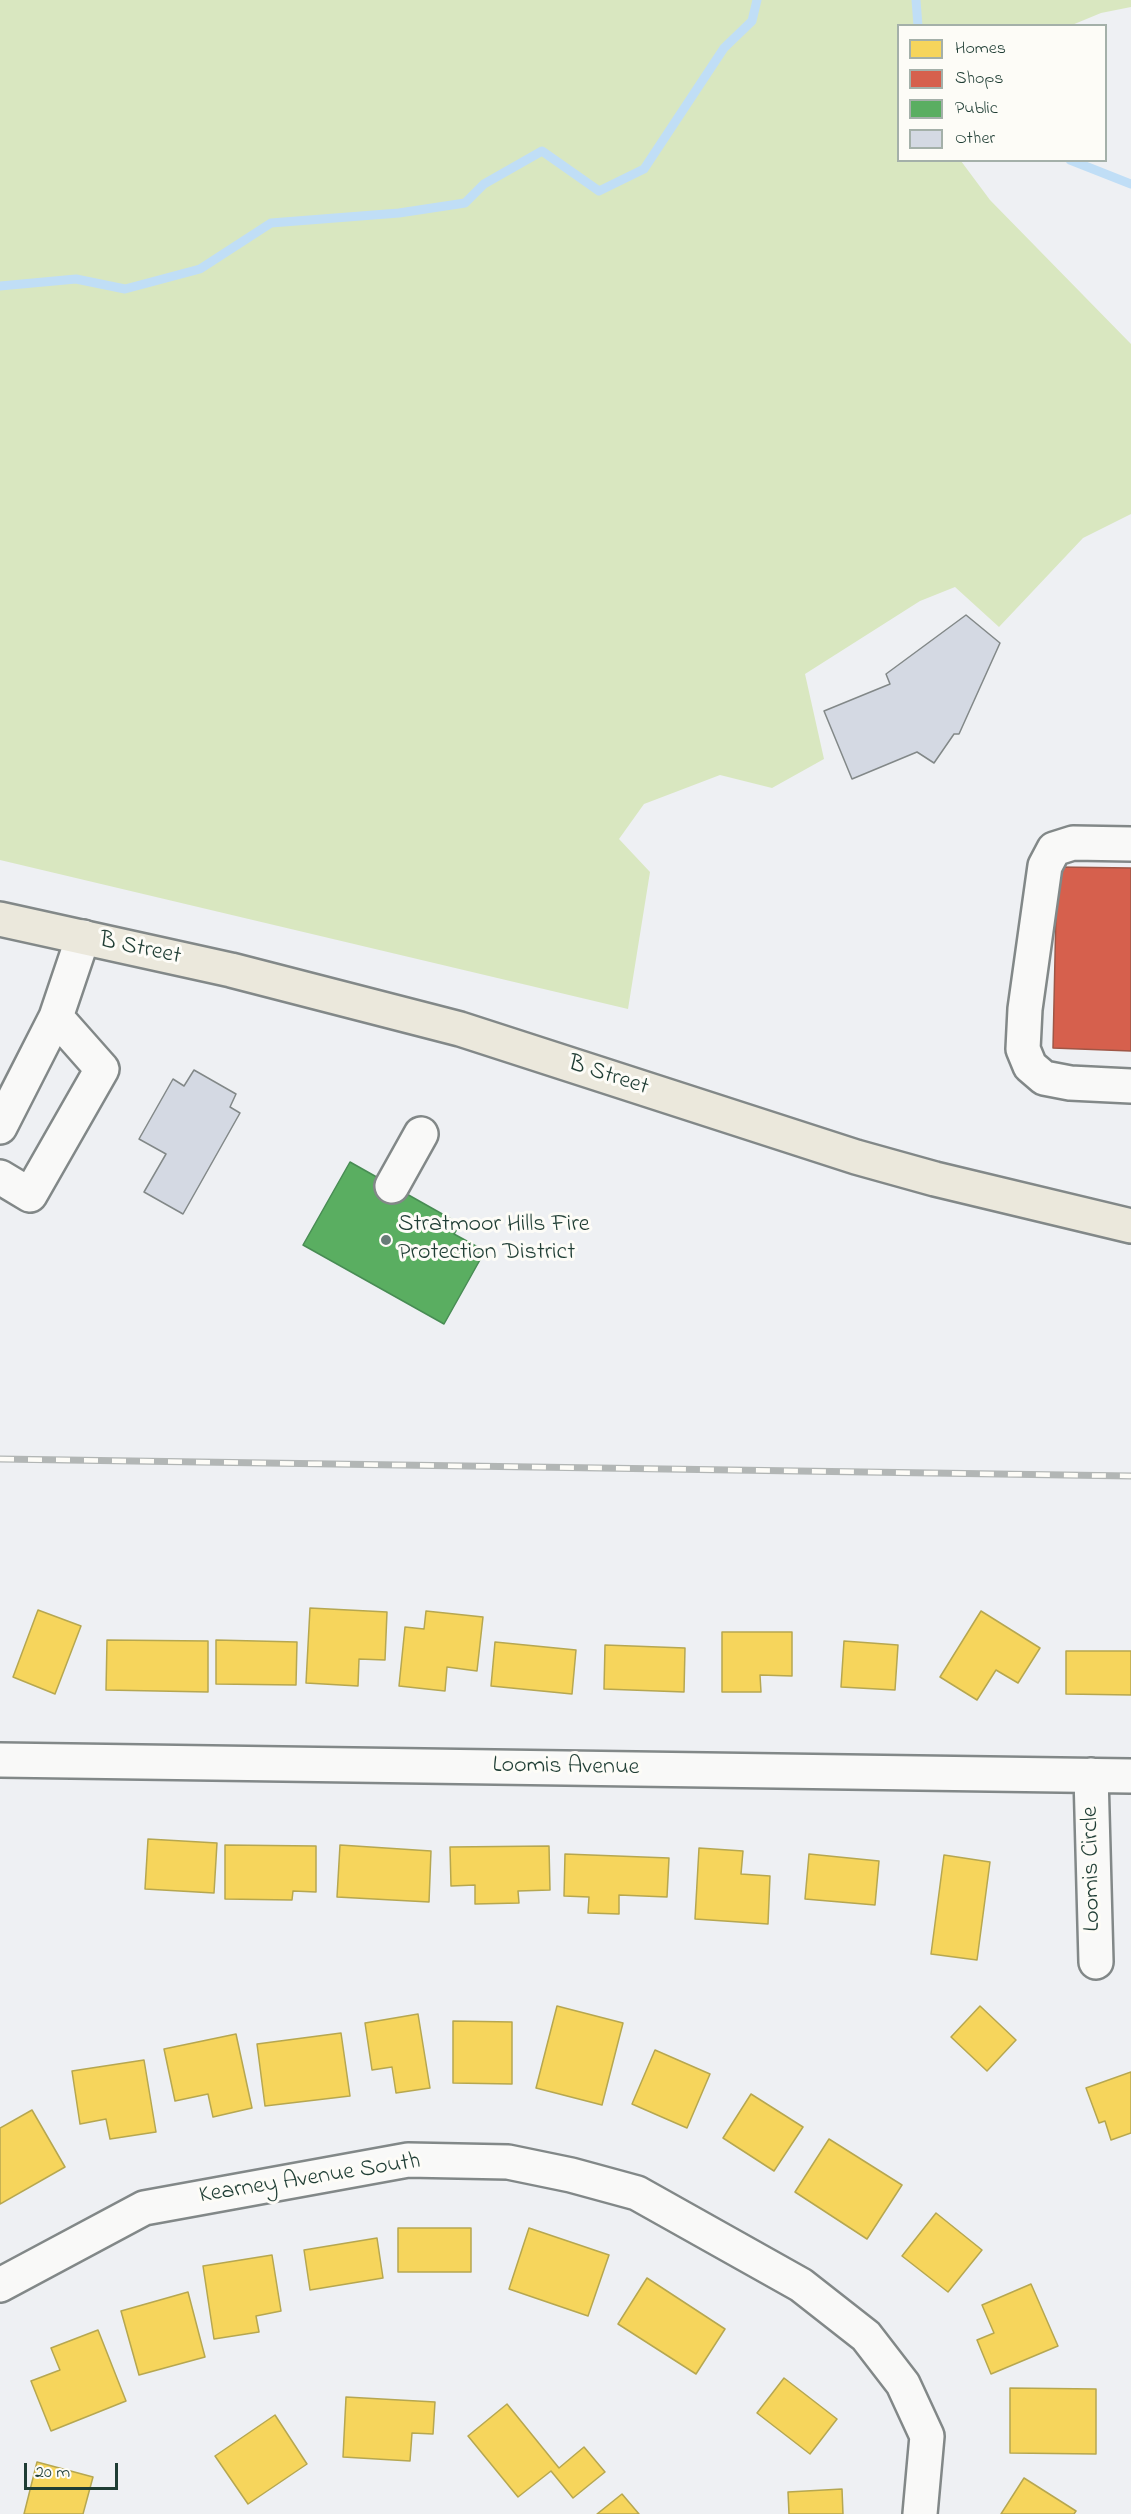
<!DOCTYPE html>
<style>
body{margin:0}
#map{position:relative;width:1131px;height:2514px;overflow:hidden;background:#eef0f3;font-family:"Indie Flower",sans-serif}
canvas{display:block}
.legend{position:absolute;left:897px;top:24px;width:210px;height:138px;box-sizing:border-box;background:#fdfcf7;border:2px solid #a4b0a9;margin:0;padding:8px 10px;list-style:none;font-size:18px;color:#1f3d34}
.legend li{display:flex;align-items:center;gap:12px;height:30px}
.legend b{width:30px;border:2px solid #a4b0a9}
.scale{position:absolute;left:24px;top:2463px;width:94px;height:27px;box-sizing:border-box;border:3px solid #1f3d34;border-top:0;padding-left:8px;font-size:18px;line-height:21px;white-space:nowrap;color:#1f3d34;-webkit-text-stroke:4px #fdfcf7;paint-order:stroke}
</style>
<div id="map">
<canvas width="1131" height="2514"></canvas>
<ul class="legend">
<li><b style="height:16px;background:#f6d55c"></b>Homes</li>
<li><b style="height:16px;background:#d6604d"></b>Shops</li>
<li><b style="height:16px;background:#5aae61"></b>Public</li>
<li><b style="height:16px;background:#d4d9e3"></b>Other</li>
</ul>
<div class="scale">20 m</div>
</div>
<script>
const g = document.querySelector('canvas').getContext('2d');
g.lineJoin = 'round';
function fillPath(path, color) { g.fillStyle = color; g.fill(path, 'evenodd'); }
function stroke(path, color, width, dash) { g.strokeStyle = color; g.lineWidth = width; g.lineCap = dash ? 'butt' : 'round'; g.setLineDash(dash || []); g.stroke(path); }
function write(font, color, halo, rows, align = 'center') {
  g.font = font + ' "Indie Flower",sans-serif'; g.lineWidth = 6; g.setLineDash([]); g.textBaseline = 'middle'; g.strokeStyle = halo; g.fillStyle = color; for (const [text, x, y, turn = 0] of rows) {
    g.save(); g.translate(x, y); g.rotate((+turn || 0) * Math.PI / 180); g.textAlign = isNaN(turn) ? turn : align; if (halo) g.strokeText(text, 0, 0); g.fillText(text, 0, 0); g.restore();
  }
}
const green = new Path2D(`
 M0,0H1131V7L1101,13L1072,25L898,26V160L961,161L990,200L1131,344V514L1083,538L999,627L955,587L920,601L805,674L824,759L772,788L720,775L644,804L619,839L650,872L628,1009L0,860Z`);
const homes = new Path2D(`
 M310,1608L387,1612L385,1660L359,1659L358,1686L306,1683Z
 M38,1610L81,1626L55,1694L13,1677Z
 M426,1611L483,1617L477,1671L447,1667L445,1691L399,1686L405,1627L424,1629Z
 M981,1611L1040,1648L1018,1683L996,1670L977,1700L940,1677Z
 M722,1632H792V1676L760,1675L761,1692H722Z
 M107,1640L208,1641V1692L106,1690Z
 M216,1640L297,1642L296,1685L216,1684Z
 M844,1641L898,1645L895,1690L841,1687Z
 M495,1642L576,1650L572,1694L491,1686Z
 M605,1645L685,1648L684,1692L604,1689Z
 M1066,1651H1131V1695L1066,1694Z
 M148,1839L217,1843L214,1893L145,1889Z
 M225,1845L316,1846V1892L293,1891L292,1900L225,1899Z
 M340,1845L431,1851L429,1902L337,1897Z
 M549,1846L550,1890L518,1891L519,1903L475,1904V1885L451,1886L450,1847Z
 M699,1848L743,1851L741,1874L770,1876L768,1924L695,1919Z
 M565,1854L669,1858L667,1897L619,1895V1914L588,1913L589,1897L564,1896Z
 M809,1854L879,1861L875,1905L805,1899Z
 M944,1855L990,1862L977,1960L931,1954Z
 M557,2006L623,2023L602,2105L536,2088Z
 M980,2006L1016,2040L987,2071L951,2037Z
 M418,2014L430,2088L396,2093L392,2067L372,2070L365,2023Z
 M453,2021L512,2022V2084L453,2083Z
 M341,2033L350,2096L265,2106L257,2044Z
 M236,2034L252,2108L213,2117L208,2094L175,2101L164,2049Z
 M655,2050L710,2074L687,2128L632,2104Z
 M144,2060L156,2132L110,2139L106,2119L80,2124L72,2071Z
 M1131,2072V2133L1111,2140L1105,2121L1099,2123L1086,2088Z
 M751,2094L803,2127L774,2171L723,2138Z
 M32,2110L65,2167L0,2204V2128Z
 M829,2139L902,2185L867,2239L795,2192Z
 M936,2213L982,2250L948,2292L902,2256Z
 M398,2228H471V2272H398Z
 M529,2228L609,2255L588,2316L509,2289Z
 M377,2238L383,2278L310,2290L304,2250Z
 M272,2255L281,2311L256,2316L259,2332L214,2339L203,2266Z
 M647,2278L725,2329L696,2374L618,2324Z
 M1031,2284L1058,2346L991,2374L977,2340L994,2333L982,2305Z
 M188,2292L205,2357L139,2375L121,2311Z
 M98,2330L126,2401L51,2431L31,2381L60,2370L51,2348Z
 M784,2378L837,2419L810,2454L757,2413Z
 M1010,2388L1096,2389V2454L1010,2453Z
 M346,2397L435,2402L433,2434L412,2433L410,2461L343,2457Z
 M507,2404L559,2468L584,2447L605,2472L573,2498L551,2471L518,2497L468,2436Z
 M275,2415L307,2464L248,2504L215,2456Z
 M37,2462L93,2477L83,2514H24Z
 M1024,2478L1076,2511L1074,2514H1001Z
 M842,2489L843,2514H789L788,2492Z
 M622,2494L639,2514H597Z`);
const shops = new Path2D(`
 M1057,867L1131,868V1051L1053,1048Z`);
const public = new Path2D(`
 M350,1162L460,1224L454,1234L485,1251L444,1324L303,1245Z`);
const stream = new Path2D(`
 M916,0L918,26
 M1070,160L1131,184
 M0,286L76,279L125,289L200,269L271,223L399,213L465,203L484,184L542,151L599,191L644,169L724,48L752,21L757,0`);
const building = new Path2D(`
 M966,615L1000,643L959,734H954L934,763L917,752L852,779L824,711L890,684L886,674Z
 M194,1070L236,1094L230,1107L240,1113L183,1214L144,1192L166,1154L139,1139L173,1079L184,1086Z`);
const minor = new Path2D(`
 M1131,844L1073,843L1054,849L1045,866L1025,1009L1023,1049L1030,1066L1044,1078L1070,1083L1131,1086
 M0,1127L56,1017L83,937
 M0,1177L30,1195L102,1069L56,1017
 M392,1186L421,1134
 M0,1760L1131,1776
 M1091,1775L1096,1962
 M0,2285L144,2208L408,2160L508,2162L571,2175L637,2193L801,2285L866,2336L903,2384L927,2436L920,2514`);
const major = new Path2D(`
 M0,919L231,970L460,1029L856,1157L935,1179L1131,1226`);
const rail = new Path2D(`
 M0,1459L1131,1476`);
const markers = [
 [386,1240,6,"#677c77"]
];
const streetNames = [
 ["B Street",140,950,12],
 ["B Street",608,1077,18],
 ["Loomis Avenue",566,1768,1],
 ["Loomis Circle",1093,1869,-91],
 ["Kearney Avenue South",310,2180,-9]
];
const poiNames = [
 ["Stratmoor Hills Fire",398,1226],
 ["Protection District",398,1254]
];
fillPath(green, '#d9e7c0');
fillPath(homes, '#f6d55c');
stroke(homes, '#b6a750', 1.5);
fillPath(shops, '#d6604d');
stroke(shops, '#9f5646', 1.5);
fillPath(public, '#5aae61');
stroke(public, '#488c54', 1.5);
stroke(stream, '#c0def6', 9);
fillPath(building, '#d4d9e3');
stroke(building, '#828888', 1.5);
stroke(minor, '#828888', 38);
stroke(major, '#828888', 38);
stroke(minor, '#f9f9f8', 33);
stroke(major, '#ebe8dc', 33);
stroke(rail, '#b2b6b5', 7);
stroke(rail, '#fdfcf7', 4.5, [14]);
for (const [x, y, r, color] of markers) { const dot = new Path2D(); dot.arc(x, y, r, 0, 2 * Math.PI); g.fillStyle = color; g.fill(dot); stroke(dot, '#fdfcf7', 2); }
write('24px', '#1f3d34', '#fdfcf7', streetNames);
write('24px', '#1f3d34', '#fdfcf7', poiNames, 'left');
</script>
